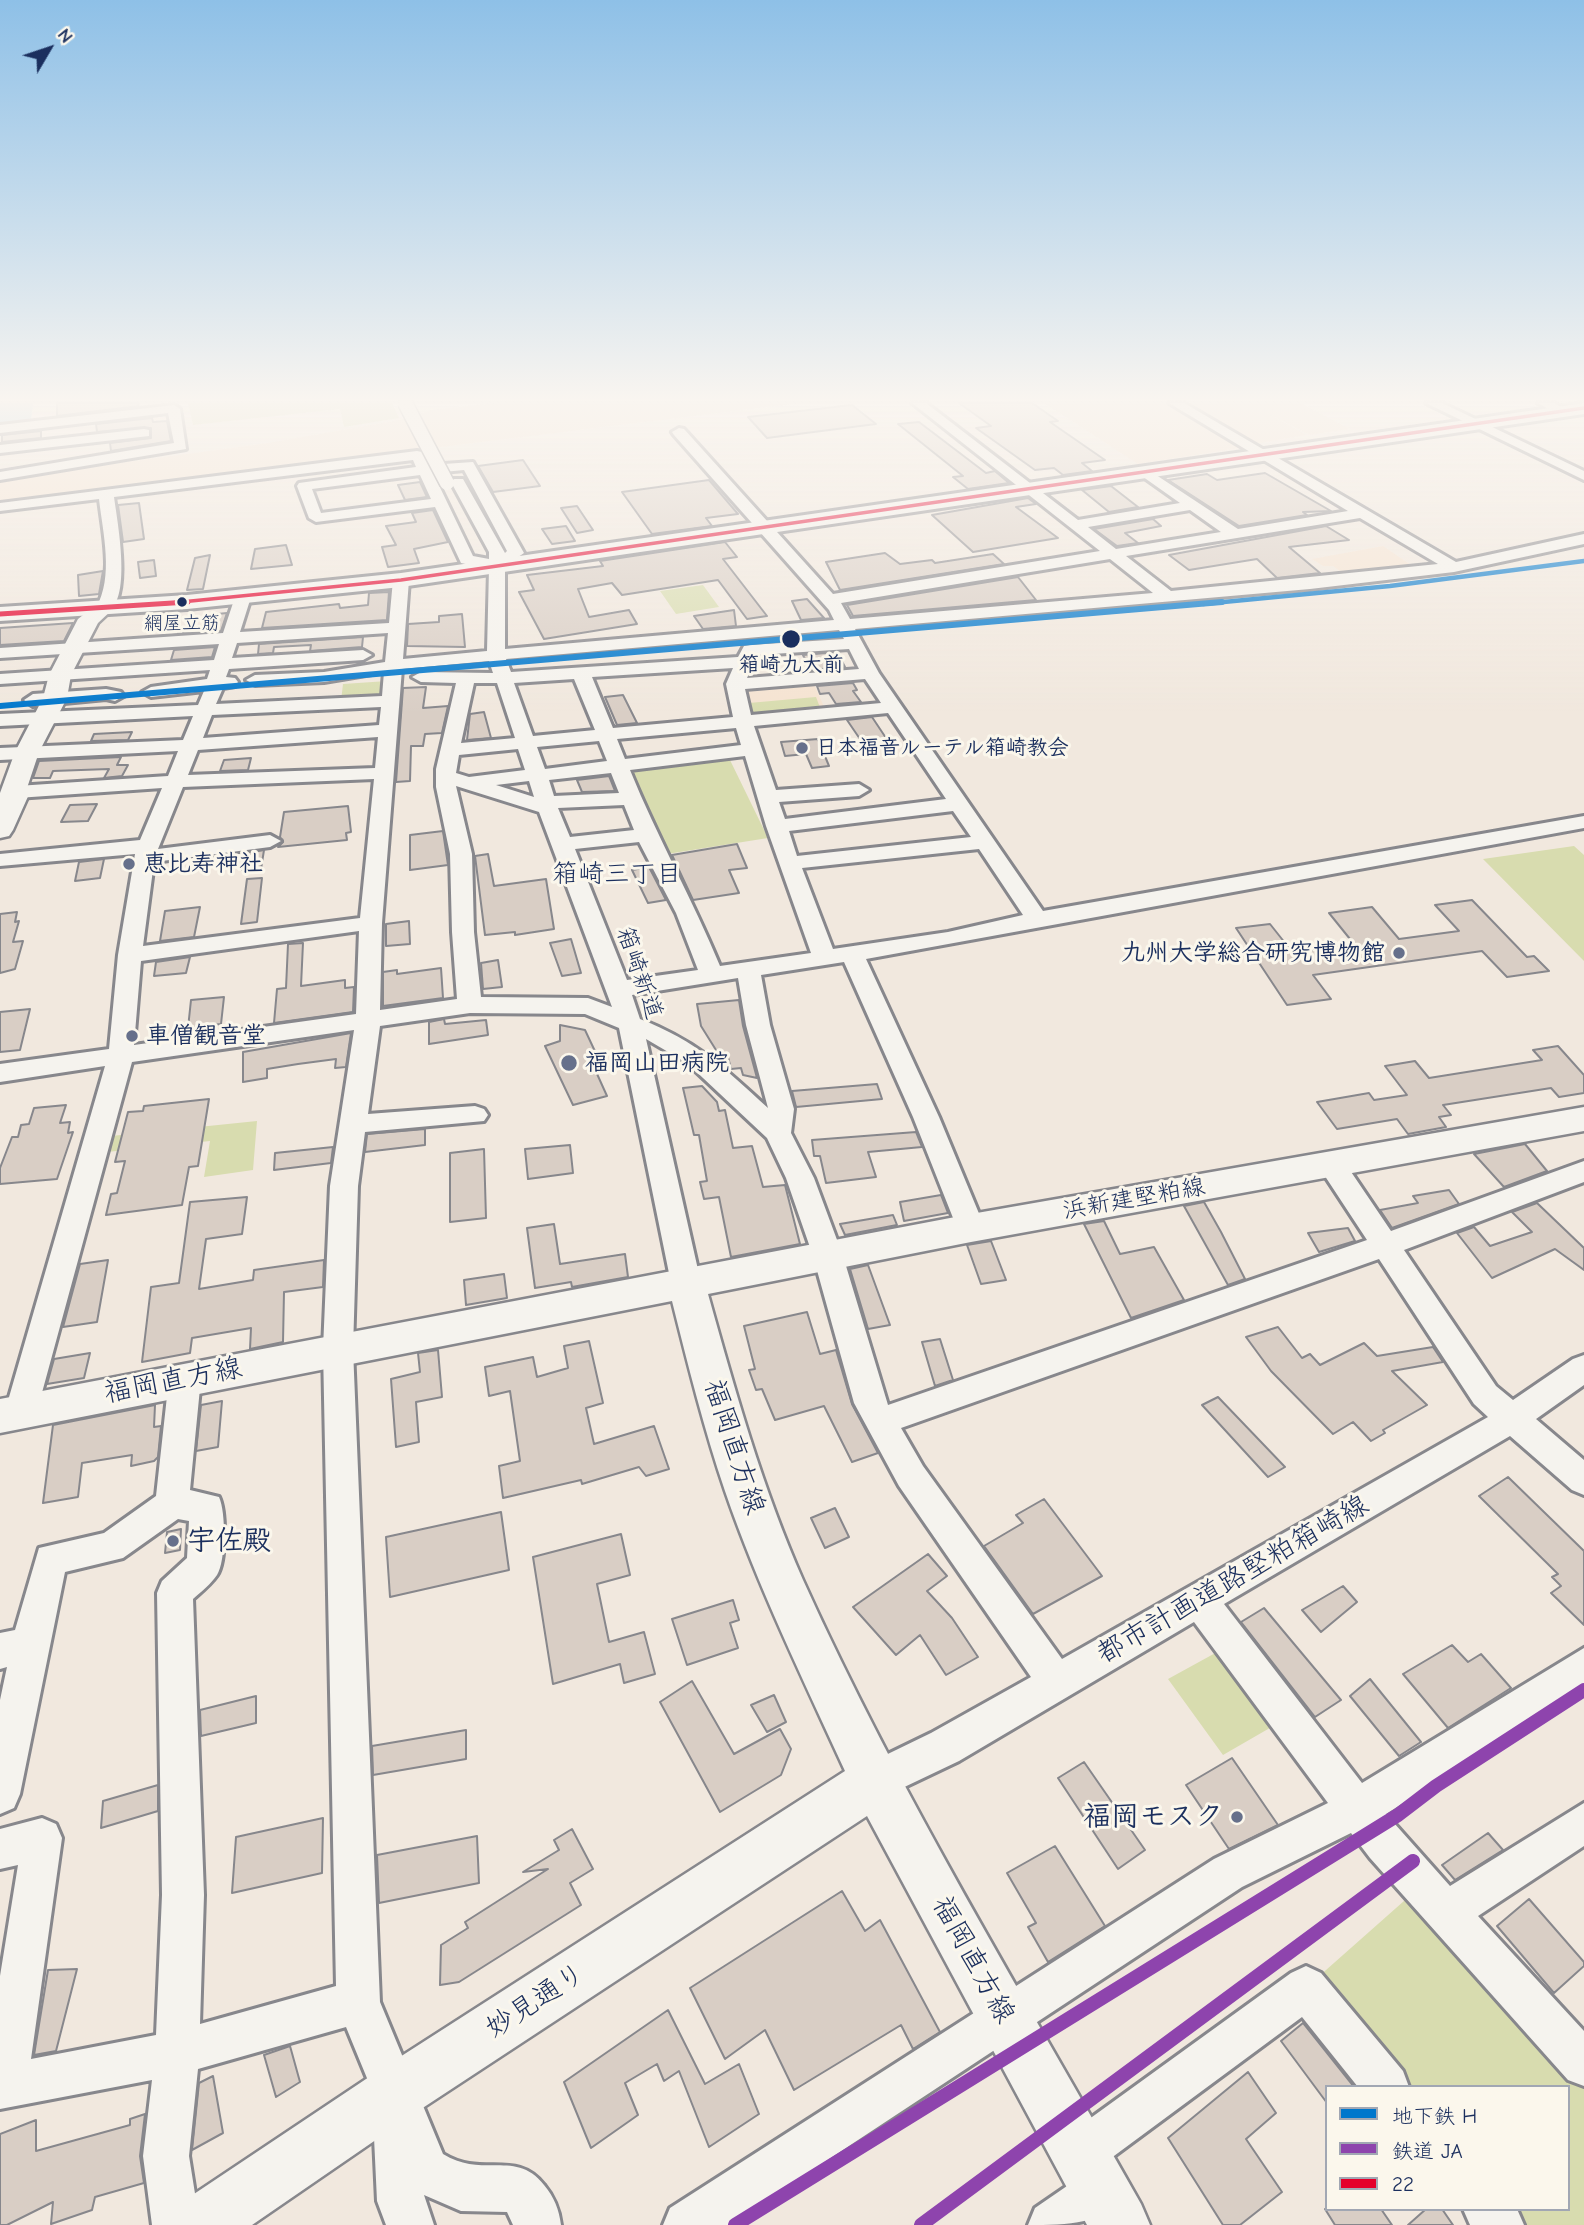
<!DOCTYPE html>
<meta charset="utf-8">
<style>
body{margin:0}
#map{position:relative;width:1584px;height:2225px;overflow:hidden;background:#f1e8de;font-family:"Comic Neue","Klee One",sans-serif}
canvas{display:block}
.legend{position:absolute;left:1325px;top:2085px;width:245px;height:126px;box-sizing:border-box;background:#fbf7ec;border:2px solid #a1a7b3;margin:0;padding:9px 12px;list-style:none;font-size:21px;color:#1b2f5e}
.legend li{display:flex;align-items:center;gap:14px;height:35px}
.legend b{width:35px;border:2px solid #a1a7b3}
.north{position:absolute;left:14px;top:14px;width:70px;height:70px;-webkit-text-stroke:5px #fbf7ec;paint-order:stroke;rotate:51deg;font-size:19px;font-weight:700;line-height:28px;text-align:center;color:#1b2f5e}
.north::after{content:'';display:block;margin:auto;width:24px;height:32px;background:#1b2f5e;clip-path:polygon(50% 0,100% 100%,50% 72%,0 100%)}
</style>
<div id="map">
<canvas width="1584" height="2225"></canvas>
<ul class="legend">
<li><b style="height:9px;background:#07c"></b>地下鉄 H</li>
<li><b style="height:9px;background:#8e44ad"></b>鉄道 JA</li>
<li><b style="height:9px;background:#e4002b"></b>22</li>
</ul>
<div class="north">N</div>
</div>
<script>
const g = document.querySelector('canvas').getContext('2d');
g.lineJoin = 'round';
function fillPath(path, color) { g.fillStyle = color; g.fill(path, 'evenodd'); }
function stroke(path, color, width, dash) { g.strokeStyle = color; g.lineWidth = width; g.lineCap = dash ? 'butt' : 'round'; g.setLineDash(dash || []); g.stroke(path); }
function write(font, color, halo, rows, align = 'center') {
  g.font = font + ' "Comic Neue","Klee One",sans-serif'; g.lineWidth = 6; g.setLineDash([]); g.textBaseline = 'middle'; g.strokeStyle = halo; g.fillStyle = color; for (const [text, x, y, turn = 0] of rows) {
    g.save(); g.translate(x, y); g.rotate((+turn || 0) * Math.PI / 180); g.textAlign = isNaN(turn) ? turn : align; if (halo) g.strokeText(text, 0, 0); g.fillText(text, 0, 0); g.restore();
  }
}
const built = new Path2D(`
 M495,403H800L0,501V479L268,443L399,420L431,410Z
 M1044,403H1165L1240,448L1138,464Z
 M1183,403H1300L1350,429L1310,435L1267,413L1307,435L1254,444Z
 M1383,546L1414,567L1347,576L1333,566H1323L1312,559Z
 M812,680L826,711L748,718L740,688Z`);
const green = new Path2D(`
 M188,403H392L399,418L344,427L340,409L193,425Z
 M703,585L719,607L676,614L660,591Z
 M387,681L385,700L341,701L343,684Z
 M816,697L821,710L753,715L749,703Z
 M729,758L768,838L667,854L631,772Z
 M1574,846L1584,855V961L1483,859Z
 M257,1121L253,1170L204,1177L210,1141L107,1152L111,1136Z
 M1219,1651L1275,1725L1223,1755L1168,1679Z
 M1413,1893L1584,2081V2225H1522L1509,2209H1568V2087H1407L1317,1978Z`);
const water = new Path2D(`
 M0,403H33L31,421L0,425Z`);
const building = new Path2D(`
 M57,403H138L139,406L57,416Z
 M959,403H1032L1058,421L1050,422L1105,460L1082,463L1092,471L1063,475L1054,468L1035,470L976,428L991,426Z
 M852,405L876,424L767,438L748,417Z
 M152,418L153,422L167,421L171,441L111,451L110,443L151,438V428L97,432L96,424Z
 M919,422L986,473L995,471L1009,483L968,489L953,477L963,476L898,424Z
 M41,431V438L2,442V435Z
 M523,460L540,486L493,492L478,466Z
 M1265,473L1331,511L1303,512L1307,515L1239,526L1168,480L1207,474L1217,480Z
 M709,480L738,514L706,518L712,526L652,534L622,492Z
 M420,482L427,497L405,500L398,485Z
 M1111,486L1138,507L1109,512L1082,490Z
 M1028,498L1036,504L1016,507L1058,538L973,552L932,515Z
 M139,503L144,539L123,542L118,505Z
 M577,506L593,530L577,533L561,508Z
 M433,510L448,542L414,549L419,563L388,567L382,547L396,545L386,526L416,522L412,513Z
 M1153,519L1161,526L1125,533L1138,543L1117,546L1094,529Z
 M566,526L575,541L552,544L542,529Z
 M1326,526L1349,540L1289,547L1320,573L1277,578L1257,559L1189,570L1169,555Z
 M725,542L737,557L723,559L767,616L747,619L718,580L622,595L612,583L578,589L589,617L629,610L637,624L544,639L519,592L534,590L527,575L603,566L600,561Z
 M286,545L292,565L251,569L255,549Z
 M885,553L900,564L932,560L935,563L993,554L1004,564L840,590L826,562Z
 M210,555L203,589L187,590L195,558Z
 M154,560L156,576L140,578L138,562Z
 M103,571L99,594L79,596L78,575Z
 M1018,577L1036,600L853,616L847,605Z
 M389,592L387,620L262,628L266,612L339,604L340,608L368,605L369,593Z
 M807,599L824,618L801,620L792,601Z
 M734,610L736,626L703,629L694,616Z
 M227,613L221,631L178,633L179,627L203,626L207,615Z
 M462,614L465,647L407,646L408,624L439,622V616Z
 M73,623L64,641L0,645V628Z
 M363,637L362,647L310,651L311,645L274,647L273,653L258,654L259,644Z
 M215,647L212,657L171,660L174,650Z
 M837,652L845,667L810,670L803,655Z
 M853,683L857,690L853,691L861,702L836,704L829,693L820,694L817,686Z
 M426,687L423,708L448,706L442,733L425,734L423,746H411L410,781L396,782L403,688Z
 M623,695L637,723L617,725L605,697Z
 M484,712L491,738L467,740L470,714Z
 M872,717L886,738L862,742L847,720Z
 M132,732L128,740L91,741L94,734Z
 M818,739L829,766L812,768L806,754L785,756L781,742Z
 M121,757L117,765H128L122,776L104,778L109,769L53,771L50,778H33L39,761Z
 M251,758L248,770L220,771L224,760Z
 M609,776L615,791L582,792L577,780Z
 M97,804L88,821L61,822L70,805Z
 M348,806L351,832L346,833L347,840L278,847L283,842L280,837L284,812Z
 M443,831L448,865L410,870V835Z
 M737,844L747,868L729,870L739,893L693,900L672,855Z
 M264,850L261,869L242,870L245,853Z
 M488,854L494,886L546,879L554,929L515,935V932L485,935L475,856Z
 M104,859L100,878L75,881L79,862Z
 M649,867L666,900L648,903L632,870Z
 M262,878L257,922L241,924L247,879Z
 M1472,900L1527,957L1534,956L1549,971L1507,977L1482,951L1313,975L1331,999L1287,1005L1236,928L1270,924L1293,953L1354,944L1329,913L1372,907L1399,939L1459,931L1435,905Z
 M200,907L194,937L160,941L165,911Z
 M17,912L15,922L19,921L13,942L23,941L15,969L0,973V914Z
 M409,921L410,944L386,946V924Z
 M571,939L581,973L562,976L550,943Z
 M303,943L301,986L345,980V988L354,987L353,1012L274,1023L277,989L286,988L288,944Z
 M190,957L186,973L154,976L156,962Z
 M498,960L502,987L483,989L481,963Z
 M441,968L443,998L383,1006V972L397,970V974Z
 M224,997L221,1024L188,1028L191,1000Z
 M739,1000L743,1026L757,1078L743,1075L741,1068L731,1069L728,1057L721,1058L701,1026L697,1004Z
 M30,1009L20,1050L0,1052V1012Z
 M444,1019L445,1024L486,1020L488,1035L429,1044V1022Z
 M560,1025L585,1030L600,1062L593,1065L607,1096L573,1105L545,1046L560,1041Z
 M351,1033L346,1067L335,1068L336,1059L298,1064L267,1069V1078L243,1082V1052Z
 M1558,1046L1584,1075V1093L1559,1097L1551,1088L1443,1105L1451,1115L1439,1117L1446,1127L1408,1134L1397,1119L1337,1129L1317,1102L1369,1093L1374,1100L1407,1095L1385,1066L1415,1061L1429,1078L1542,1060L1533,1050Z
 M877,1084L882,1099L796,1107L792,1091Z
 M702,1086L717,1102L719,1111L725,1110L733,1148L752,1146L763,1187L785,1185L800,1244L731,1257L719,1197L704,1199L700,1182L707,1181L699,1135H694L683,1088Z
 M209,1099L198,1166L189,1167L182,1205L106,1215L111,1194L117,1193L125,1161L115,1162L128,1112L143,1111L144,1106Z
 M66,1105L60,1123L70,1122L68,1133L73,1132L57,1179L0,1184V1168L12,1137H18L21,1125L29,1124L34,1108Z
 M425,1129V1145L365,1152L367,1134Z
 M916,1132L922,1147L868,1152L876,1177L826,1183L820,1156H814L812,1140Z
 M1525,1144L1547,1171L1504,1187L1474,1154Z
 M570,1145L573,1173L528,1179L525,1149Z
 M333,1147L331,1163L274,1170L275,1153Z
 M484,1149L486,1218L450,1222V1153Z
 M1449,1190L1459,1204L1392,1228L1380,1210L1418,1203L1413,1196Z
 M941,1195L948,1213L904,1221L900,1202Z
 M247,1197L242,1234L206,1239L199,1289L253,1280L254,1270L324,1260L323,1287L284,1292L283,1342L250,1349L251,1328L192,1338L190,1353L142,1362L151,1287L179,1283L190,1202Z
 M1204,1202L1221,1232L1245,1279L1228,1285L1184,1206Z
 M1537,1203L1584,1248V1270L1555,1249L1492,1278L1457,1233L1474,1227L1490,1246L1532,1232L1512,1212Z
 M893,1215L897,1225L845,1235L840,1224Z
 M1104,1221L1120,1254L1154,1247L1184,1300L1131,1318L1084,1224Z
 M554,1224L560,1264L625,1254L628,1277L572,1287L571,1282L535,1288L527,1228Z
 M1348,1228L1355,1241L1319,1252L1308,1233Z
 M991,1241L1006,1280L981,1284L967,1245Z
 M108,1260L97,1322L63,1327L80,1264Z
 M868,1265L890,1325L868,1329L850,1269Z
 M504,1274L507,1298L466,1305L464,1280Z
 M807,1312L820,1354L836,1350L852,1404L878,1453L852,1462L824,1406L775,1420L762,1389L756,1390L749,1370L755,1369L744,1326Z
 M1278,1327L1302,1358L1310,1354L1320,1365L1364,1343L1377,1356L1433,1347L1443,1362L1392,1371L1427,1405L1383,1430L1385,1433L1371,1441L1353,1422L1333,1434L1271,1371L1246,1337Z
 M940,1339L953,1380L935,1386L922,1342Z
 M589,1341L603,1403L586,1408L594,1444L654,1426L669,1469L646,1476L639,1467L582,1484L581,1480L503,1498L499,1466L520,1461L510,1391L489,1396L485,1367L533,1357L537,1377L568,1368L564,1346Z
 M438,1350L442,1397L416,1402L419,1442L396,1447L391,1379L420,1372L418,1353Z
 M90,1353L84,1378L47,1384L54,1359Z
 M1218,1397L1285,1467L1268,1477L1202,1405Z
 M222,1401L218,1447L196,1451L201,1405Z
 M155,1405L154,1427L161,1426L158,1457L154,1461L131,1466L132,1455L82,1463L78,1497L43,1503L53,1425Z
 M1508,1477L1584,1551V1625L1551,1593L1561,1586L1552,1577L1558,1574L1479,1496Z
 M1044,1499L1102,1576L1033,1614L984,1546L1023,1523L1016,1515Z
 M835,1508L849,1537L825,1548L811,1518Z
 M501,1512L509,1570L390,1597L386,1537Z
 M181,1529L180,1550L165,1553L167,1532Z
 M621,1534L630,1575L597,1584L609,1642L644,1632L655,1674L624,1683L620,1664L553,1684L533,1557Z
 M928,1554L947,1576L927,1591L952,1618L978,1657L946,1675L920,1635L896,1655L853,1607Z
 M1343,1586L1357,1602L1321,1632L1302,1610Z
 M733,1600L739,1620L730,1623L738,1648L687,1665L672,1619Z
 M1264,1608L1341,1700L1315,1717L1241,1622Z
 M1452,1645L1468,1662L1481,1654L1511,1688L1448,1728L1403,1674Z
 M1370,1679L1421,1742L1399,1756L1350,1696Z
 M692,1681L734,1754L780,1729L791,1749L781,1775L720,1812L660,1702Z
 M774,1695L786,1722L767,1732L751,1705Z
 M256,1696V1723L201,1736L200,1710Z
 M466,1730V1759L373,1775L372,1746Z
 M1232,1758L1278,1825L1229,1849L1186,1785Z
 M1084,1762L1145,1850L1118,1869L1058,1778Z
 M158,1785V1811L101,1828L103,1801Z
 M323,1818L322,1873L232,1893L236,1837Z
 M572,1829L593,1869L570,1883L581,1905L459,1982L440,1985L441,1945L468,1928L465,1922L548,1869L523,1872L559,1850L554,1840Z
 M1488,1833L1503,1850L1455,1880L1442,1865Z
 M477,1836L479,1883L379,1903L377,1855Z
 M1055,1846L1105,1926L1048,1962L1028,1927L1036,1923L1007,1873Z
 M842,1891L865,1931L880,1920L940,2032L913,2049L901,2025L794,2090L765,2030L725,2059L690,1988Z
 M1529,1899L1584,1962V1966L1554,1993L1497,1926Z
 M77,1969L56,2051L34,2055L48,1970Z
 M668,2010L705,2084L739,2064L759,2114L709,2147L679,2071L664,2081L657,2064L625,2083L638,2115L591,2148L564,2082Z
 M1303,2023L1354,2087H1327V2103L1281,2041Z
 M290,2046L300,2082L276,2097L264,2055Z
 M1248,2072L1276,2113L1246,2139L1282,2192L1240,2225H1223L1168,2138Z
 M213,2076L223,2133L192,2150L199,2083Z
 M145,2114L140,2156L144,2183L95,2197L92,2210L51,2224L53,2202L7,2225H0V2134L36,2120V2151L130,2125V2119Z
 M1325,2209H1381L1392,2225H1335Z
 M1426,2209H1442L1453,2225H1408Z`);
const minor = new Path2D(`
 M912,403H926L1078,520L1180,503L1139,474L1137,471L1144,467L1238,529L1348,511L1169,403H1184L1456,562L1584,534V544L1454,572L1310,589L855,629L879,673L1043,911L1584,816V828L866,959L939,1117L985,1228L981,1236L971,1239L961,1236L957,1228L913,1117L844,962L761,975L770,1025L794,1109L791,1133L814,1178L843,1256L888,1405L1367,1240L1317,1164L1321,1157L1331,1154L1341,1157L1391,1231L1584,1161V1182L1404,1250L1496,1386L1513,1400L1573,1359L1584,1355V1385L1536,1419L1584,1460V1495L1572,1490L1510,1436L1224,1604L1362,1783L1584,1648V1687L1386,1814L1450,1886L1584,1803V1846L1478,1916L1584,2031V2086L1568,2080L1370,1858L1351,1833L1242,1887L729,2225H663L670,2208L1214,1859L1328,1803L1194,1622L959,1761L875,1801L861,1795L855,1781L861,1767L931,1733L1031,1677L899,1486L854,1403L813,1256L786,1178L767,1138L687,1063L646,1039L701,1283L696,1291L686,1295L676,1291L671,1283L619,1028L585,1014L470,1013L380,1026L368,1114L475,1106L484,1109L488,1115L484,1121L365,1132L358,1186L353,1349L380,2002L443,2154C483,2179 516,2149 544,2185C554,2197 559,2209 561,2225H513L507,2212L461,2211L424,2195L434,2225H386L377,2201L373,2116L378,2105L346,2027L198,2069L189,2156L200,2225H152L143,2156L152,2080L0,2109V1976L18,1865L0,1869V1829L42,1818L56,1824L62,1838L31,2059L156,2035L162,1895L157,1593L162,1581L187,1558L189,1521L178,1519L123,1558L65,1572L20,1794L14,1808L0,1814V1700L7,1667L0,1669V1633L15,1630L39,1548L104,1533L156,1496L169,1378L174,1369L185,1365L196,1369L201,1378L190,1490L219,1497C226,1512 226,1561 217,1575C211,1584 201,1592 193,1599L204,1895L200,2024L336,1986L323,1349L330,1186L354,1030L132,1062L37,1411L32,1421L21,1425L10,1421L5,1411L105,1066L0,1082V1064L109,1049L118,955L135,854L0,866V854L140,840L162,788L17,798L7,792L17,786L168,776L178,751L0,760V748L183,740L193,716L0,726V714L198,705L204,691L151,697L142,692L151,687L207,679L210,670L0,684V674L214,660L219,644L0,658V648L223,633L235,597L243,592L251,597L240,632L389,623L393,580L401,575L409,580L403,659L487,651L489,569L461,563L435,507L316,522L309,518L297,486L299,483L416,467L413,460L114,497C117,520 134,606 104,613L96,608C114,576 103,534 99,499L0,511V503L417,451L422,452L429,465L473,462L524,553L505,566V649L834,620L829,610L674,435L672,432L679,428L684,429L833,594L1100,551ZM464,470L507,551L505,553L463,479H453L451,482L489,552V559L473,556L433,473ZM420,475L431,499L321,513L312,489ZM1190,510L1221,532L1116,549L1088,527ZM1360,518L1438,564L1171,591L1126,556ZM1110,559L1153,593L850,619L841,603ZM839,630L844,639L750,645L744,646L738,657L511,672L506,659ZM388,633L385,662L324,672L255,675L246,680L255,685L324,682L384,672L382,696L216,704L223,688L235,686L238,682L235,678L226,677L229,669L363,660L372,655L363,650L232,658L237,643ZM849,649L859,669L747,678L757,655ZM489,661L493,673L421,672L412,677L421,682L456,683L436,769V787L450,854L452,932L457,999L380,1010L382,923L402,669ZM733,668L726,684L733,717L613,728L592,677ZM574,679L595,730L533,736L514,683ZM865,679L881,703L751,715L745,689ZM474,683H497L515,738L461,743ZM381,707L379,725L203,738L212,715ZM888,713L946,799L785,819L779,802L859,796L869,790L859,784L776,790L754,726ZM736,728L741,745L625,759L617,739ZM378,737L375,768L188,775L198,750ZM599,741L607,761L545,769L537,747ZM518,749L525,770L469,777L456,773L459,755ZM745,756L766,826L811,953L720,966C693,900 657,837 630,770ZM611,773L619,793L554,796L549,780ZM374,779L360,918L143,946L154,862L270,847L281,841L270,835L158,849L183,787ZM529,781L534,797L496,785ZM456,786L539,812L612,1007L588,998L481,997L474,932L472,854ZM624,805L634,830L570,837L558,808ZM953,811L971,837L797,856L789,831ZM639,842L676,913L698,970L627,980L575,849ZM979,849L1023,915L948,932L833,949L802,868ZM359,931L356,1014L134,1045L141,961ZM738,978L746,1025L768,1108C723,1067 698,1042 640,1019L632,995ZM1379,1259L1474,1404L1488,1417L1062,1659L923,1466L901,1428Z
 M1426,403H1442L1584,471V480Z
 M1538,403H1554L1568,411L1557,414Z
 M174,405L180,409L186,449L0,480V472L174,443L168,413L0,433V425Z
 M144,429L149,430V436L0,453V445Z
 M106,689L121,692L124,696L115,701L106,699L33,706L24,700L33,694Z
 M1306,1966L1321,1973L1403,2071L1409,2087H1358L1302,2017L1095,2170L1079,2177L1063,2170L1056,2154L1063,2138L1291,1973Z
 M1100,2169L1117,2175L1123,2192C1106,2225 1068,2225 1028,2225L1035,2208L1083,2175Z
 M1463,2209H1517L1524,2225H1470Z`);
const major = new Path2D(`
 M104,602L114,608L98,623L71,675L67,698L39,752L27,788L30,792L13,830L9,836L0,838V793L15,752L43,698L49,675L78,619L97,604Z
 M1584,1107V1131L971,1242L708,1294C735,1391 762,1487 803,1580C900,1795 1025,1998 1141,2204L1150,2225H1087L867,1816L415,2113L252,2225H170L179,2204L375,2073L845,1771C803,1679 758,1587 725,1491C704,1429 688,1365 672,1301L0,1433V1399L971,1214Z`);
const highway = new Path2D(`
 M1584,403V414L401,587L187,609L0,621V607L187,595L401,573Z`);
const minorBridge = new Path2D(`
 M405,403L447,483`);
const bus1Far1 = new Path2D(`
 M161,604L401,580L1584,408`);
const bus1 = new Path2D(`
 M0,614L188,602`);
const rail1 = new Path2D(`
 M735,2225L1398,1815L1436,1786L1584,1690
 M921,2225L1413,1861`);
const metro1Far1 = new Path2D(`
 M1203,604L1390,586L1584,561`);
const metro1 = new Path2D(`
 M0,706L1222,602`);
const markers = [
 [182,602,6,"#1b2f5e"],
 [791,639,10,"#1b2f5e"],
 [802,748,7,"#66708b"],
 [129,864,7,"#66708b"],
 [1399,953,7,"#66708b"],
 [132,1036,7,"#66708b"],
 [569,1063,9,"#66708b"],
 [173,1541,7,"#66708b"],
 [1237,1817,7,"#66708b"]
];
const farBusnames = [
 ["網屋立筋",182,624]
];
const farStopnames = [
 ["箱崎九大前",791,665]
];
const farPoinames = [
 ["日本福音ルーテル箱崎教会",816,748]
];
const poiNames = [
 ["恵比寿神社",143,864],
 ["九州大学総合研究博物館",1385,953,"right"],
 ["車僧観音堂",146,1036],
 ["福岡山田病院",585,1063]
];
const streetNames = [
 ["箱崎新道",639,973,71],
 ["浜新建堅粕線",1134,1199,-10]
];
const neighbourhoodNames = [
 ["箱崎三丁目",617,875]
];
const nearStreetnames = [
 ["福岡直方線",173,1381,-11],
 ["福岡直方線",734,1447,72],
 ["都市計画道路堅粕箱崎線",1233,1580,-30],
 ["福岡直方線",973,1960,61],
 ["妙見通り",536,2001,-33]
];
const nearPoinames = [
 ["宇佐殿",187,1541],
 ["福岡モスク",1223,1817,"right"]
];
fillPath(built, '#f5e3d1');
fillPath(green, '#d8dcaf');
fillPath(water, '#a8d2e6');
fillPath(building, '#d9cec5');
stroke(building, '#87878c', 2);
stroke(minor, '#87878c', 6);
stroke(major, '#87878c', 5);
stroke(highway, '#87878c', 6);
fillPath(minor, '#f5f3ee');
fillPath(major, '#f5f3ee');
fillPath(highway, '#f5f3ee');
stroke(minorBridge, '#87878c', 17, []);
stroke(minorBridge, '#f5f3ee', 14);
stroke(bus1Far1, '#e4002b', 3.5);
stroke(bus1, '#e4002b', 5);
stroke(rail1, '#8e44ad', 14);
stroke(metro1Far1, '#07c', 4.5);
stroke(metro1, '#07c', 6);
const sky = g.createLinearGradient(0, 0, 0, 714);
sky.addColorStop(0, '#8ec0e7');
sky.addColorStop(0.56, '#f9f5f0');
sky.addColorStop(1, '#f9f5f000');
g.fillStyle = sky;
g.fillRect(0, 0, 1584, 714);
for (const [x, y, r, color] of markers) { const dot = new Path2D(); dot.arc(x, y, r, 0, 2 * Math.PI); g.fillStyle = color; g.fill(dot); stroke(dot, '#fbf7ec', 2.5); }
write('19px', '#1b2f5e', '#fbf7ec', farBusnames);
write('bold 21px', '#1b2f5e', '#fbf7ec', farStopnames);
write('bold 21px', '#1b2f5e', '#fbf7ec', farPoinames, 'left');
write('bold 24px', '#1b2f5e', '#fbf7ec', poiNames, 'left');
write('24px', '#1b2f5e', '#fbf7ec', streetNames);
write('26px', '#1b2f5e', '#fbf7ec', neighbourhoodNames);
write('28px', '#1b2f5e', '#fbf7ec', nearStreetnames);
write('bold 28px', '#1b2f5e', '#fbf7ec', nearPoinames, 'left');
</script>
